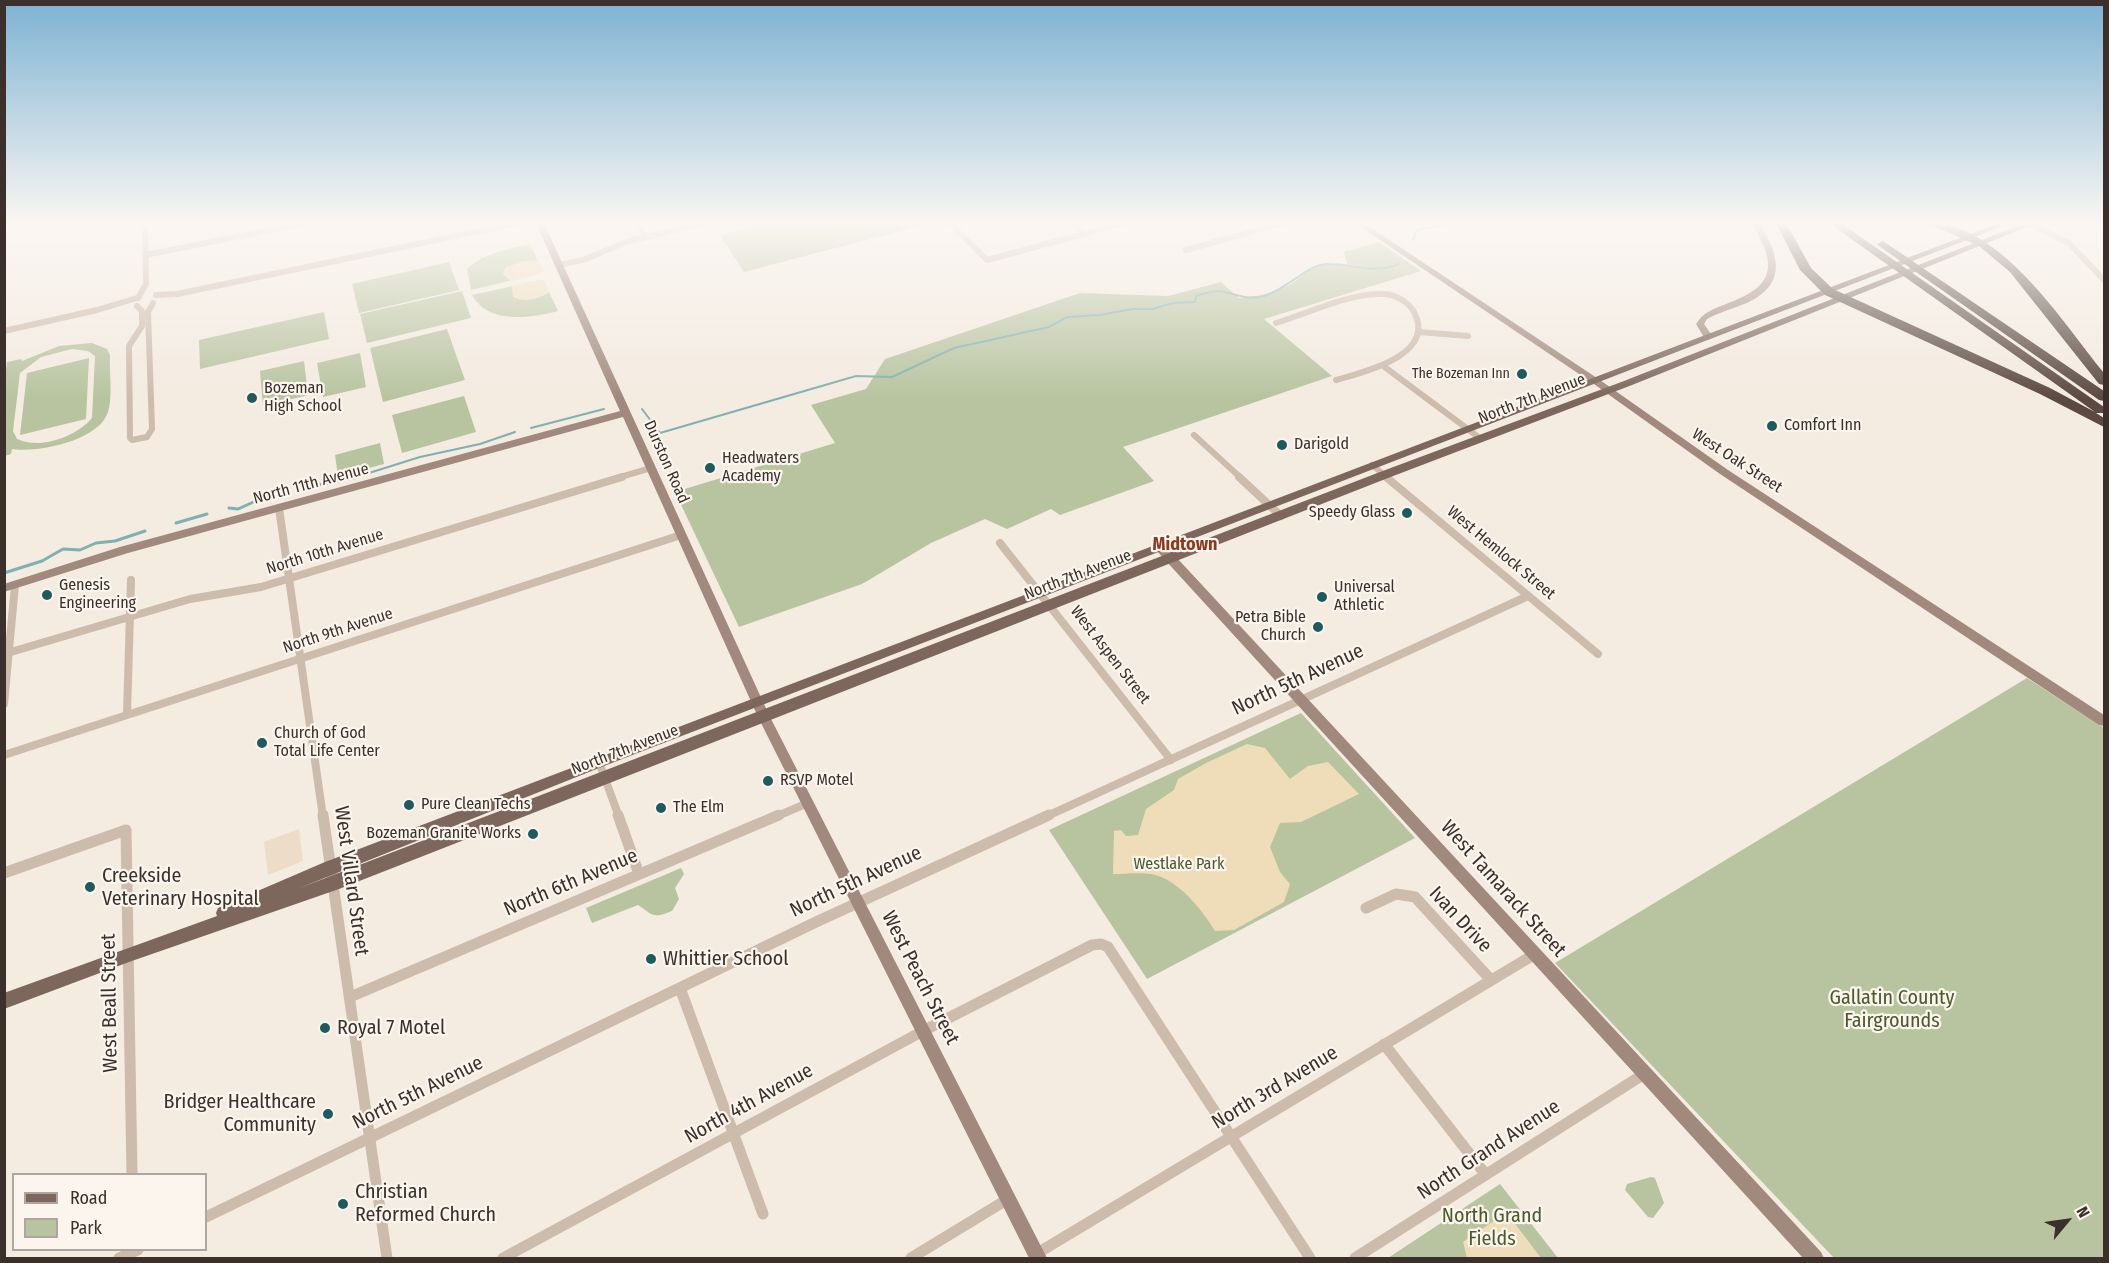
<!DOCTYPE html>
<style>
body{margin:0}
#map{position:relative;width:2109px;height:1263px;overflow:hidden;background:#f4ebe1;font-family:"Fira Sans Condensed",sans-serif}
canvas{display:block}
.frame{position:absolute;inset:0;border:6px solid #3b302b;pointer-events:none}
.legend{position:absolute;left:12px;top:1173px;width:195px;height:78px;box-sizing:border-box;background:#fbf5ee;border:2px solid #aea6a0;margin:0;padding:8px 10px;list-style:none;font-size:18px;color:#3b302b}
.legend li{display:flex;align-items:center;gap:12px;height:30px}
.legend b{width:30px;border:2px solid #aea6a0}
.north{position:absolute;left:2037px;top:1191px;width:60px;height:60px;-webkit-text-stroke:4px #fbf5ee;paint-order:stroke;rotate:61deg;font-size:16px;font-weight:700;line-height:24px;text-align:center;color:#3b302b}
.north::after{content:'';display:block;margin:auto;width:21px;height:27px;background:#3b302b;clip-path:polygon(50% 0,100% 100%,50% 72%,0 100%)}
</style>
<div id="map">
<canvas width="2109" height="1263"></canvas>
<div class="frame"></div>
<ul class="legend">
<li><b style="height:8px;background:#7d675c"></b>Road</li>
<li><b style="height:16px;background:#b8c4a0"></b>Park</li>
</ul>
<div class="north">N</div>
</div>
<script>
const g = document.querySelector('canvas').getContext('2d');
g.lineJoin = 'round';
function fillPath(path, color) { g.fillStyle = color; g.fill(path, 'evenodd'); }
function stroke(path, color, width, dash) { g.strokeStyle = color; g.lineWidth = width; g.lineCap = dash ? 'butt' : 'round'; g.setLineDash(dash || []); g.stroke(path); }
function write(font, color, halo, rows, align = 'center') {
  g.font = font + ' "Fira Sans Condensed",sans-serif'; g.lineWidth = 4.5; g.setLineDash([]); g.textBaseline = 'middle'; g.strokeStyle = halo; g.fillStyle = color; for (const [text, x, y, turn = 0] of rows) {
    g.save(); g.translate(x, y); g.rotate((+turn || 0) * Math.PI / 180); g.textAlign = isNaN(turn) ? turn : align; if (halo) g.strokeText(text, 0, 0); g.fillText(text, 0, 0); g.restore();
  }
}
const green = new Path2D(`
 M777,221H939L744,272L720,235Z
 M1379,242L1421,271L1264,319L1332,376L1123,447L1154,481L1060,515L1051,509L1007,529L985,519L931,543L862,584L739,627L675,492L835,443L811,405L866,389L885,359L1080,293L1168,296L1221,282L1239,298C1257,296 1273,294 1289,285C1301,278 1307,268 1321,265C1330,263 1339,266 1348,266L1344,252Z
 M530,244L543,271L538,274L471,290L467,269C483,253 509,249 530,244Z
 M449,262L459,290L359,313L352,284Z
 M540,280L544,281L558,311C530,318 489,325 472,295Z
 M462,291L471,318L367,343L360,314Z
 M324,312L329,339L200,369L199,340Z
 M447,329L465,380L383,402L370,348Z
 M92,343L107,349L110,355C109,372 113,396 108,412C99,441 37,453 12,449L11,454L5,456L4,382L7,362L21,359L22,361L59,346ZM72,349L88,351L95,356L92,418C76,437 40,450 17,439L13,431L20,373L41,357Z
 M360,353L366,387L323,397L317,363Z
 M89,358L86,419L20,435L27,373Z
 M304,361L308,395L263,406L260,371Z
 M464,396L476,432L402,453L392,415Z
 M380,443L384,464L338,476L335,455Z
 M2027,678L2104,728V1258H1834L1555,963Z
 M1301,713L1415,838L1147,979L1049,830Z
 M681,868L684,874L675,888L679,899L672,911C652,919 653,915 638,905L592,923L586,908Z
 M1651,1177L1655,1178L1664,1203L1653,1218L1648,1217L1625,1190L1627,1184Z
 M1500,1184L1558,1258H1388Z`);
const sand = new Path2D(`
 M538,260L543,271L539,274L511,281L503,274L505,268L523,261Z
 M540,280L544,281L550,292C538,299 526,303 513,297L512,286Z
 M1247,744L1265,748L1290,779L1308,766L1328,762L1359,794L1301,822L1280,823L1270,847L1280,872L1290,884L1284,902L1234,930L1215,931C1203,911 1183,886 1161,877C1149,871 1127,874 1113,874L1114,831L1121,830L1126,836L1138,835L1146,809L1174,790L1178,779L1206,763Z
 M1498,1218L1513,1221L1541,1258H1467L1463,1242Z`);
const plaza = new Path2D(`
 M299,829L303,861L268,875L264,842Z`);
const streamFar1 = new Path2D(`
 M1413,240L1417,230L1460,221
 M642,409L660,433L856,376L892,377L954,348L1049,327L1067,317L1100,315L1132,309H1152L1173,303L1195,302L1196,296C1203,294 1212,291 1219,291C1236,293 1244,301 1264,296C1286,290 1307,265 1326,264C1352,263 1373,275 1399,264
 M531,428L604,409
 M353,478L420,457L480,444L515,432`);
const stream = new Path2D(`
 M308,487L358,477
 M229,508L238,509L269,495
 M176,523L207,514
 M4,573L42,561L63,549L80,550L96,543L115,541L145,531`);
const streetFar2 = new Path2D(`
 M636,221L646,237
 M948,221L987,260L1131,221
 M1069,221L1084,234
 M2024,221L2069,243L2104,280
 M1186,250L1290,221
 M145,255L316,221
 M560,265L586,259L628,241L713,221
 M156,295L177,294L527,221
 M138,298L146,284L145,221
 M137,306L142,311V326L129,346L130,438L132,440L147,437L152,429L148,312L153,303
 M1276,323C1309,313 1348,293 1383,294C1394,294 1408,301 1414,312C1437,355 1364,372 1336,380
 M4,331L97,310L137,298
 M1419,332L1468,336
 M1382,365L1481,439
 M1194,435L1241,478
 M1372,465L1388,478
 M617,478L651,468`);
const streetFar1 = new Path2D(`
 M1239,477L1281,516
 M1386,477L1598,654
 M279,508L323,817
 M1000,543L1171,760
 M4,654L190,599L261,587L622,477
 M4,704L15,585
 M127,714L131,580
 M4,755L681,535
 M599,762L619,817
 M775,817L808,803
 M1045,817L1528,596`);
const street = new Path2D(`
 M323,815L387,1258
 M618,815L639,874
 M4,873L126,830L132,1174
 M1366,908L1396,894L1415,897L1491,980
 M680,988L763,1214
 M350,997L779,815
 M1384,1044L1486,1175
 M206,1217L816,922L1049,815
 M1036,1254L1535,954
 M119,1258L138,1250
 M503,1258L923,1031L1092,945L1101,944L1108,947L1310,1258
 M911,1258L1008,1199
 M1355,1258L1644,1074`);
const secondary = new Path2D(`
 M535,221H543L770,717L1047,1258H1029L758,717L623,417L128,553L4,592V584L120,547L620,411Z
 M1352,221H1361L1597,378L1728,470L2104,715V726L2099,725L1720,474L1591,382Z
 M1751,221H1759C1778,254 1789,283 1747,303C1734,308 1720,312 1707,319L1704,324L1713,337L1708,340L1705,339L1696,324C1703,312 1714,309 1726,304C1778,285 1776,265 1751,221Z
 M1160,543L1164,544L1821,1252L1824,1258H1803L1156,550L1154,547Z`);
const primary = new Path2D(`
 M2004,221H2016L604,766L297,889L1380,472L1624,381L2030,221H2042L1632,385L1388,478L339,889L129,962L4,1009V993L217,916L216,913L218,908L325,862Z`);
const highway = new Path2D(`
 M1775,221H1785L1811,268L1833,289L2050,388L2095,412L1826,221H1838L2104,407V413H2096L2104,418V427L2040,394L1825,295L1800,270Z
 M1922,221C2000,221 2060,319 2104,373V385L2099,384L2010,272L1979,246Z
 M1883,241L2104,391V401L2099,400L1879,246L1877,244Z`);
const markers = [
 [1522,374,6,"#1f5a5e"],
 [252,398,6,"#1f5a5e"],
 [1772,426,6,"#1f5a5e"],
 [1282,445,6,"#1f5a5e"],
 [710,468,6,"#1f5a5e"],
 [1407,513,6,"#1f5a5e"],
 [47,595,6,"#1f5a5e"],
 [1322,597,6,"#1f5a5e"],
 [1318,627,6,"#1f5a5e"],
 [262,743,6,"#1f5a5e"],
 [768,781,6,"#1f5a5e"],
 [409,805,6,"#1f5a5e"],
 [661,808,6,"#1f5a5e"],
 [533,834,6,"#1f5a5e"],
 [90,887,6,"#1f5a5e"],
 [651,959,6,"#1f5a5e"],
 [325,1028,6,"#1f5a5e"],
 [328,1114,6,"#1f5a5e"],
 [343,1204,6,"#1f5a5e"]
];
const farPoinames = [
 ["The Bozeman Inn",1510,374]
];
const poiNames = [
 ["Bozeman",264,389],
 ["High School",264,407],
 ["Comfort Inn",1784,426],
 ["Darigold",1294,445],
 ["Headwaters",722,459],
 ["Academy",722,477],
 ["Speedy Glass",1395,513,"right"],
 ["Genesis",59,586],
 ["Engineering",59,604],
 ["Universal",1334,588],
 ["Athletic",1334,606],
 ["Petra Bible",1306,618,"right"],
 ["Church",1306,636,"right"],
 ["Church of God",274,734],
 ["Total Life Center",274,752],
 ["RSVP Motel",780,781],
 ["Pure Clean Techs",421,805],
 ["The Elm",673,808],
 ["Bozeman Granite Works",521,834,"right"]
];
const streetNames = [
 ["North 7th Avenue",1532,399,-21],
 ["West Oak Street",1737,461,33],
 ["Durston Road",666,462,66],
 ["North 11th Avenue",311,484,-15],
 ["North 10th Avenue",325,552,-17],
 ["West Hemlock Street",1501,553,40],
 ["North 7th Avenue",1078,575,-21],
 ["North 9th Avenue",338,631,-18],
 ["West Aspen Street",1110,655,52],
 ["North 7th Avenue",625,750,-21]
];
const parkNames = [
 ["Westlake Park",1179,865]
];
const neighbourhoodNames = [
 ["Midtown",1185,545]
];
const nearStreetnames = [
 ["North 5th Avenue",1298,680,-25],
 ["West Villard Street",351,881,82],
 ["North 5th Avenue",856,882,-25],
 ["North 6th Avenue",571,883,-23],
 ["West Tamarack Street",1503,889,48],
 ["Ivan Drive",1460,920,47],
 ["West Peach Street",920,978,63],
 ["West Beall Street",110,1003,-91],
 ["North 3rd Avenue",1275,1088,-31],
 ["North 5th Avenue",418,1093,-26],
 ["North 4th Avenue",749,1104,-29],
 ["North Grand Avenue",1489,1150,-33]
];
const nearPoinames = [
 ["Creekside",102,876],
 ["Veterinary Hospital",102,899],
 ["Whittier School",663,959],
 ["Royal 7 Motel",337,1028],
 ["Bridger Healthcare",316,1102,"right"],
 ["Community",316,1125,"right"],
 ["Christian",355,1192],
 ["Reformed Church",355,1215]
];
const nearParknames = [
 ["Gallatin County",1892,998],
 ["Fairgrounds",1892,1021],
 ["North Grand",1492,1216],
 ["Fields",1492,1239]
];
fillPath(green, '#b8c4a0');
fillPath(sand, '#efdcb8');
fillPath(plaza, '#ecdcc8');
stroke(streamFar1, '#7fb0b2', 2);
stroke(stream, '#7fb0b2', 3);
stroke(streetFar2, '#cdbbac', 6);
stroke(streetFar1, '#cdbbac', 8);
stroke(street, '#cdbbac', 11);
fillPath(secondary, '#a18a7d');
fillPath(primary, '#7d675c');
fillPath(highway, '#5c4a42');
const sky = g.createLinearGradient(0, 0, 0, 398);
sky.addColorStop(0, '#7eb2d2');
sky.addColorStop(0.56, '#faf6f2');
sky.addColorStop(1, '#faf6f200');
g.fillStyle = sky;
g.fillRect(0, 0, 2109, 398);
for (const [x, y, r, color] of markers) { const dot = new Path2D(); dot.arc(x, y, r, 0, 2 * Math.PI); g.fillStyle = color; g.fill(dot); stroke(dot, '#fbf5ee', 2); }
write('14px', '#3b302b', '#fbf5ee', farPoinames, 'right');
write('16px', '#3b302b', '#fbf5ee', poiNames, 'left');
write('16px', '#3b302b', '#fbf5ee', streetNames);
write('16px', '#4a5a2e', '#fbf5ee', parkNames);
write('bold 18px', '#8c3b22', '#fbf5ee', neighbourhoodNames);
write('20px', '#3b302b', '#fbf5ee', nearStreetnames);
write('20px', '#3b302b', '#fbf5ee', nearPoinames, 'left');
write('20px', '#4a5a2e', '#fbf5ee', nearParknames);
</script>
